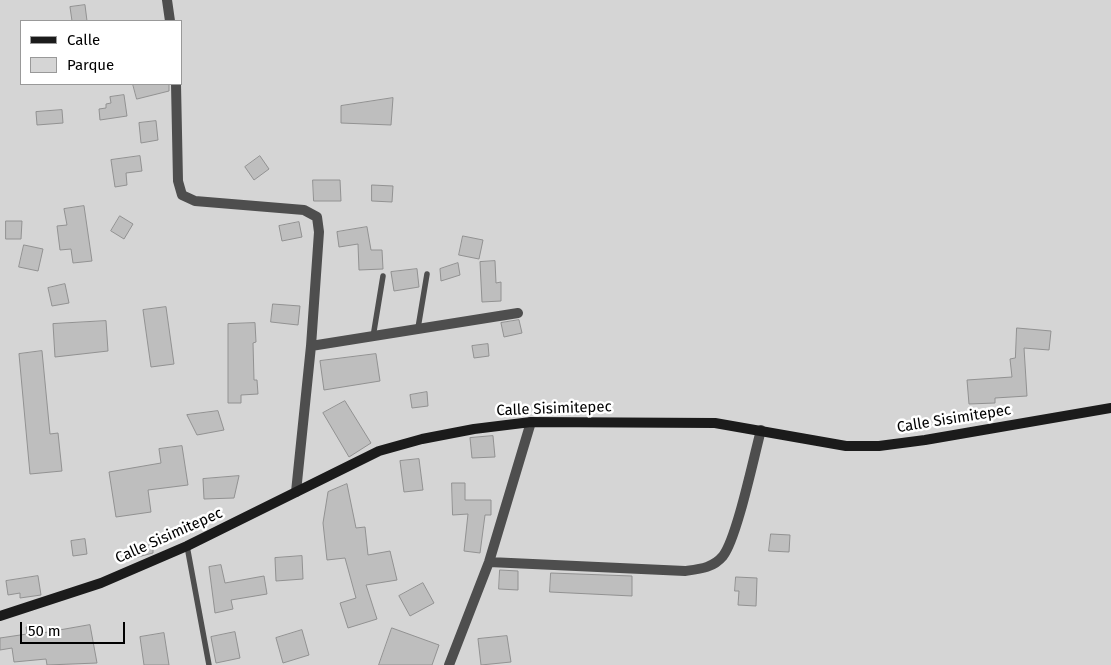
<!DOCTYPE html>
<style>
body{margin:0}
#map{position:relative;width:1111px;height:665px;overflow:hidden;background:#fff;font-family:"Fira Sans",sans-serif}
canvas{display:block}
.legend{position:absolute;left:20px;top:20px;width:162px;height:65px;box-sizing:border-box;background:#fff;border:1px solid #999;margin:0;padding:6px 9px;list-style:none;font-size:15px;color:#000}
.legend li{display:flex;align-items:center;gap:10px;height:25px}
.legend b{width:25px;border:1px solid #999}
.scale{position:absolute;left:20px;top:622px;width:105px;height:22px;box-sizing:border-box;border:2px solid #000;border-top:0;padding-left:6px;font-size:15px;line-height:18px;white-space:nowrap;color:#000;-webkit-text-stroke:4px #fff;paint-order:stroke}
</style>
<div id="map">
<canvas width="1111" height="665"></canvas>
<ul class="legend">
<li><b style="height:6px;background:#1b1b1b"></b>Calle</li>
<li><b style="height:14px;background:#d5d5d5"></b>Parque</li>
</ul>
<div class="scale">50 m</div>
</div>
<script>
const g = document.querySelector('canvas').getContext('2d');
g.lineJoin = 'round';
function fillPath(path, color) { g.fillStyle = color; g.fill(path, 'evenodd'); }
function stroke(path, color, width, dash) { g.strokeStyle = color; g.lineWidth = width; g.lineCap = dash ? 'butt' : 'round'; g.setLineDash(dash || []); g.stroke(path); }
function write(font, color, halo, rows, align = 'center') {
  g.font = font + ' "Fira Sans",sans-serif'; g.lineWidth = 5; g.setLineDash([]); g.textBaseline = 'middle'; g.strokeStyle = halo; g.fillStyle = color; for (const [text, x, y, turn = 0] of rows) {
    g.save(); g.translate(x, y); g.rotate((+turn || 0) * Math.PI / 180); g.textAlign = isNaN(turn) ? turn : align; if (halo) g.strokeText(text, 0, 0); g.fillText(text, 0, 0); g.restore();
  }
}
const green = new Path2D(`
 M0,0H1111V665H0ZM21,21H181V84H21Z`);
const building = new Path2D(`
 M85,5L87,21H72L70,7Z
 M133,84H169V91L137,99Z
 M124,95L127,116L100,120L99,109L106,108V104L111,103L110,97Z
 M393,98L391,125L341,123V106Z
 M62,110L63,123L37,125L36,112Z
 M156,121L158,140L141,143L139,123Z
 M140,156L142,171L126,173L127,185L115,187L111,160Z
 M260,156L269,169L254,180L245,167Z
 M313,180H340L341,201H314Z
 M372,185L393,186L392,202L372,201Z
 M84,206L92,261L73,263L71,249L60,250L57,226L67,225L64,209Z
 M120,216L133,224L124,239L111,231Z
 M6,221H22L21,239H6Z
 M299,222L302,237L282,241L279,226Z
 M367,227L371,250H382L383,269L359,270L358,244L339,247L337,232Z
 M463,236L483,240L479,259L459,255Z
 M24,245L43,249L38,271L19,267Z
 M495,261L496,283L501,282V301L482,302L480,262Z
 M458,263L460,275L441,281L440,269Z
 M417,269L419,287L394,291L391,272Z
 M65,284L69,303L52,306L48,288Z
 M273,304L300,306L298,325L271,322Z
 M166,307L174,364L151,367L143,310Z
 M519,320L522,333L504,337L501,323Z
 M106,321L108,351L55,357L53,324Z
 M255,323L256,342L253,343L254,380H257L258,394L241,395V403H228V324Z
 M1017,328L1051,331L1049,350L1024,348L1027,396L995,398V403L969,404L967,380L1012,377L1010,359L1015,358Z
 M488,344L489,356L474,358L472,346Z
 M42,351L50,434L58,433L62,471L30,474L19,354Z
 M376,354L380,381L324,390L320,361Z
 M427,392L428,406L412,408L410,395Z
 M345,401L371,443L349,457L323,413Z
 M218,411L224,430L197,435L187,415Z
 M493,436L495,457L472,458L470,438Z
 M182,446L188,485L148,490L151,512L116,517L109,472L161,463L159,449Z
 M419,459L423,490L404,492L400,461Z
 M239,476L234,498L204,499L203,479Z
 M452,483H465V500H491V515H485L480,553L464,551L468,514L453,515Z
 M347,484L356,528L365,527L368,555L390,551L397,580L366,585L377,619L348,628L340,603L356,598L345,558L327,560L323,523L328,492Z
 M771,534L790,535L789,552L769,551Z
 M85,539L87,554L73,556L71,541Z
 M153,545V553L134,558L133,547Z
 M302,556L303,579L276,581L275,558Z
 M221,565L225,583L264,576L267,594L231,600L233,609L215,613L209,567Z
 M500,570L518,571V590L499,589Z
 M551,573L632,576V596L550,592Z
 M38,576L41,595L20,598V593L8,595L6,581Z
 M736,577L757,578L756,606L738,605L739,591H735Z
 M423,583L434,603L410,616L399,596Z
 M90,625L97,663L47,665L46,659L14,662L12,648L0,650V638L27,634L26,627L39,626L40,633Z
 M392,628L439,645L432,665H379Z
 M302,630L309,655L283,663L276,638Z
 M235,632L240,658L216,663L211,637Z
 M164,633L169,665H144L140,637Z
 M507,636L511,662L481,665L478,639Z`);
const lane = new Path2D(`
 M418,328L427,274
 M373,337L383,276
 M187,546L209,665`);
const street = new Path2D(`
 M167,0L170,21
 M176,84L178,181L182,195L195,201L304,210L317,217L319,232L311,346L296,492
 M311,346L518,313
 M489,562L685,571C700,569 713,568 723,556C737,538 754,456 761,430
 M449,665L489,562L531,422`);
const secondary = new Path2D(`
 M0,616L101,583L187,546L379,451L422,439L474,429L531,422L715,423L846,446H879L925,440L1111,408`);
const streetNames = [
 ["Calle Sisimitepec",554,409,-2],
 ["Calle Sisimitepec",954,419,-9],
 ["Calle Sisimitepec",169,536,-24]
];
fillPath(green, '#d5d5d5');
fillPath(building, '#bebebe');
stroke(building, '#929292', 1);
stroke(lane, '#4e4e4e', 5.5);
stroke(street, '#4e4e4e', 10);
stroke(secondary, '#1b1b1b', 10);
write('15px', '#000', '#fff', streetNames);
</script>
